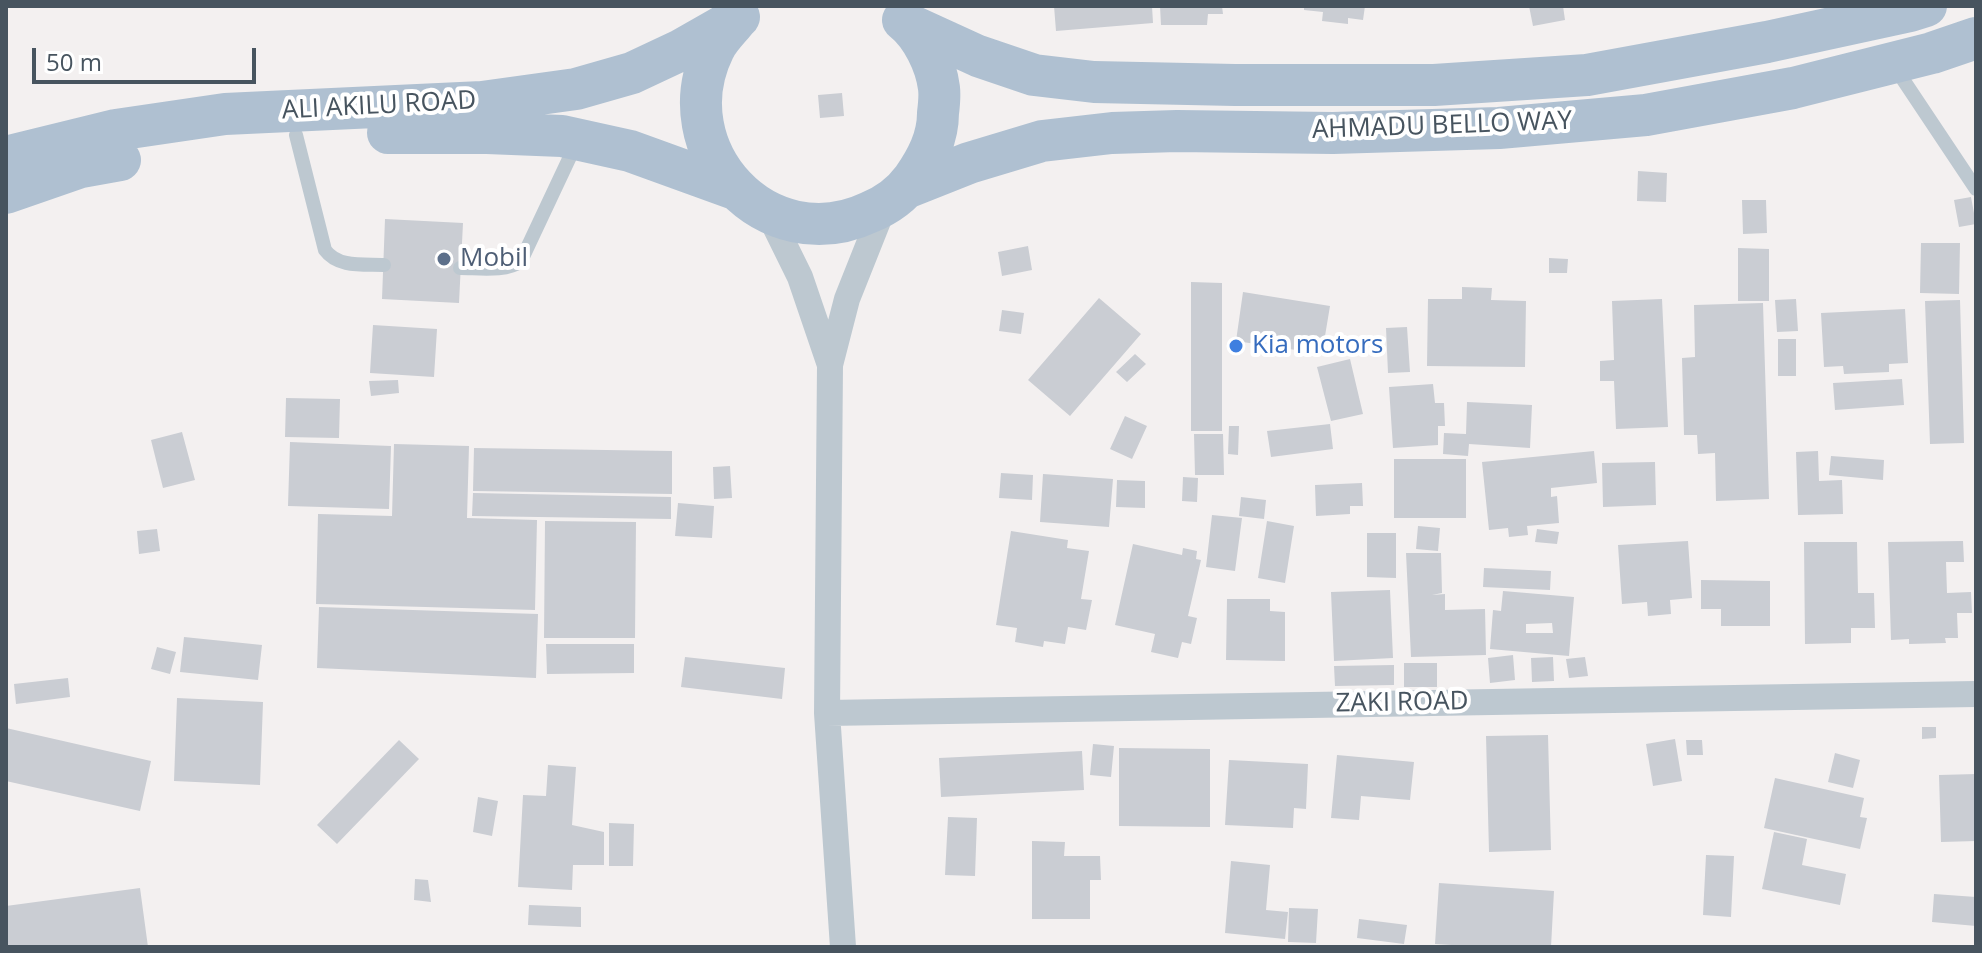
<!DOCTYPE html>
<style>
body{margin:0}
#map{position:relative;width:1982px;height:953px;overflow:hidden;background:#f3f0f0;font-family:"Open Sans",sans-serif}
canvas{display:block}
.frame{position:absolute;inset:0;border:8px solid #47545f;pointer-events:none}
.scale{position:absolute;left:32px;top:48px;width:224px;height:36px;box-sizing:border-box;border:4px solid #47545f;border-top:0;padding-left:10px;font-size:24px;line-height:28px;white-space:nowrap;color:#47545f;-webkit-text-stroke:6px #fff;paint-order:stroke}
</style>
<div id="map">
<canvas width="1982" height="953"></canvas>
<div class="frame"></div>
<div class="scale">50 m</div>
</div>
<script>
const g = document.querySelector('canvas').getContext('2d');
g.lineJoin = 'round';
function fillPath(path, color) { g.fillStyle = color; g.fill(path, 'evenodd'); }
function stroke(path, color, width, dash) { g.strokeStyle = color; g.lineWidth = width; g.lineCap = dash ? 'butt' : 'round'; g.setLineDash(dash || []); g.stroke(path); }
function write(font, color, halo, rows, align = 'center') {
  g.font = font + ' "Open Sans",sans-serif'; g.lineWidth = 8; g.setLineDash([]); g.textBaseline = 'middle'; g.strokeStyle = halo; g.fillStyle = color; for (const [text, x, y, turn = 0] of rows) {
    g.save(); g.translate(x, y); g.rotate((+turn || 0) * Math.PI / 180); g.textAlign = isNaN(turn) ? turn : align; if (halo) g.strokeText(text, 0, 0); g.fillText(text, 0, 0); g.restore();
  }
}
const building = new Path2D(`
 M1054,6H1152L1153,23L1056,31Z
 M1160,6H1222L1223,14H1208L1207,25H1161Z
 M1304,6H1365L1363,20L1348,18V24L1322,21L1323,12L1304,10Z
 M1529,6H1563L1565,20L1533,26Z
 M842,93L844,116L820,118L818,95Z
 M1638,171L1667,173L1666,202L1637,201Z
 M1971,197L1976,224L1959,227L1954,200Z
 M1742,200H1766L1767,233L1743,234Z
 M385,219L463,223L459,303L382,299Z
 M1921,243H1960L1959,294L1920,293Z
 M1028,246L1032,270L1002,276L998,252Z
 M1738,248L1769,249V301H1738Z
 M1549,258L1568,259L1567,273H1549Z
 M1191,282L1222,283V431H1191Z
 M1462,287L1492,288L1491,300L1526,301L1525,367L1427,366L1428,299H1462Z
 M1243,292L1330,306L1322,354L1236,341Z
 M1099,298L1141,334L1070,416L1028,380Z
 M1662,299L1668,427L1616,429L1614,381H1600V361L1614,360L1612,301Z
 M1796,299L1798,331L1777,332L1775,300Z
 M1960,300L1964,443L1930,444L1925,301Z
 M1763,303L1769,499L1716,501L1715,453L1698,454L1697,435H1684L1682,358L1695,357L1694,305Z
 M1905,309L1908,363L1889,364V372L1844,374L1843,366L1824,367L1821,313Z
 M1002,310L1024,313L1021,334L999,331Z
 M373,325L437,329L434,377L370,373Z
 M1407,327L1410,372L1388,373L1386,328Z
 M1778,339H1796V376H1778Z
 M1135,354L1146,364L1127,382L1116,372Z
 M1350,359L1363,414L1331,421L1317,367Z
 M1902,379L1904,405L1835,410L1833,383Z
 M398,380L399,393L371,396L369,381Z
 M1433,384L1435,403H1444L1445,426H1438V445L1393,448L1389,387Z
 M286,398L340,399L339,438L285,437Z
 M1467,402L1532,405L1530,448L1469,444L1468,456L1443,454L1444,433L1466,434Z
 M1125,416L1147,426L1132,459L1110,449Z
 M1330,424L1333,449L1271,457L1267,431Z
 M1229,426H1239L1238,455L1228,454Z
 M182,432L195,480L163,488L151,440Z
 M1194,434H1223L1224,475H1195Z
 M290,442L391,446L389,509L288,506Z
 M394,444L469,446L467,518L537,520L535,610L316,604L318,514L392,516Z
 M474,448L672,451V494L473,491Z
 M1594,451L1597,483L1551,488V497L1557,496L1559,523L1527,526L1528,535L1509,537L1508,528L1489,530L1482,462Z
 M1818,451L1819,481L1842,480L1843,514L1798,515L1796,452Z
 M1831,456L1884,460L1883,480L1829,475Z
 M1394,459H1466V518H1394Z
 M1655,462L1656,505L1603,507L1602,463Z
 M730,466L732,498L714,499L713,467Z
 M1001,473L1033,475L1032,500L999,498Z
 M1043,474L1113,479L1109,527L1040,522Z
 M1183,477L1198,478L1197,502L1182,501Z
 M1117,480L1145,481V508L1116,507Z
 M1362,483L1363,506H1350V514L1316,516L1315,485Z
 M473,493L671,497V519L472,516Z
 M1241,497L1266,500L1264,519L1239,516Z
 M678,503L714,506L712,538L675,536Z
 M1212,515L1242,518L1235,571L1206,567Z
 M545,521L636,522L635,638H544Z
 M1267,521L1294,526L1285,583L1258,578Z
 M1418,526L1440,528L1438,551L1416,549Z
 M157,529L160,551L139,554L137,531Z
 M1537,529L1559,532L1557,544L1535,542Z
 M1011,531L1068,540L1067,548L1089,551L1081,599L1092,600L1086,630L1068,627L1065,644L1044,641L1043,647L1015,642L1017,628L996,625Z
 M1367,533H1396V578L1367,577Z
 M1688,541L1692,598L1670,600L1671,614L1648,616L1647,602L1622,604L1618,545Z
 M1963,541L1964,562H1946L1947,593L1971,592L1972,613H1957L1958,638H1945L1946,643L1909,644V639L1891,640L1888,542Z
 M1804,542H1857L1858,593H1874L1875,628H1851V643L1805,644Z
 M1133,544L1182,555L1183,548L1197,551L1196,559L1201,560L1188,616L1197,618L1191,644L1182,642L1178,658L1151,652L1155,634L1115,625Z
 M1406,553H1441L1442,593L1432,595L1445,594V610L1485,609L1486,655L1411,657Z
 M1484,568L1551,571L1550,590L1483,587Z
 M1701,580L1770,581V626H1721V609H1701Z
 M1390,590L1393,658L1334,661L1331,592Z
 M1503,591L1574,597L1569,656L1490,649L1493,610L1501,611ZM1552,623L1553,633H1526V624Z
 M1227,599H1270V611L1285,612V661L1226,660Z
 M319,607L538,614L536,678L317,668Z
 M184,637L262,645L258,680L180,672Z
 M546,644H634V673L547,674Z
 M157,647L176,652L170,674L151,669Z
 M1513,655L1515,680L1490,683L1488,658Z
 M685,657L785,668L782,699L681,687Z
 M1553,657L1554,681L1532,682L1531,658Z
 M1585,657L1588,676L1569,678L1566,659Z
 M1404,663H1437V687H1404Z
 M1394,665V685L1335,686L1334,666Z
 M68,678L70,697L16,704L14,684Z
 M177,698L263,702L260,785L174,781Z
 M1922,727H1936V738L1922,739Z
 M6,728L151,761L140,811L6,781Z
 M1548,735L1551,850L1489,852L1486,736Z
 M1675,739L1682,781L1653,786L1646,744Z
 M399,740L419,759L337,844L317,825Z
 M1686,740H1702L1703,755H1687Z
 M1093,744L1114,746L1111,777L1090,775Z
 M1119,748L1210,749V827L1119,826Z
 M1082,751L1084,790L941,797L939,758Z
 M1835,753L1860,760L1853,788L1828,782Z
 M1337,755L1414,762L1410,800L1361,796L1359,820L1331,818Z
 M1229,760L1308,764L1306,809L1294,808L1293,828L1225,825Z
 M548,765L576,767L572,825L604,832V865H573L572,890L518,887L523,795L546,796Z
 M1976,774V841L1941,842L1939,775Z
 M1775,778L1864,798L1860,817L1867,818L1860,849L1764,828Z
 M478,797L498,801L492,836L473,832Z
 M948,817L977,818L975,876L945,875Z
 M609,823L634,824L633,866H609Z
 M1774,832L1807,839L1802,865L1846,874L1840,905L1762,889Z
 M1032,841L1065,842L1064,856H1100L1101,880H1090V919H1032Z
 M1706,855L1734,856L1731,917L1703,915Z
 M1231,861L1270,865L1266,910L1288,912L1285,939L1225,933Z
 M415,879L428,880L431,902L414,900Z
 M1439,883L1554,891L1551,947H1484L1435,944Z
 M140,888L148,947H6V906Z
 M1934,894L1976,897V926L1932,922Z
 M529,905L581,907V927L528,925Z
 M1289,908L1318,909L1316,943L1288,942Z
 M1359,919L1407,925L1404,944L1357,938Z`);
const service = new Path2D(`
 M1894,66L1976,189
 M296,135L325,250C338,268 364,264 384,265
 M460,268C479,268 506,272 521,261L576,144`);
const minor = new Path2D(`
 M768,212L800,277L830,365
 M827,713L1976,694
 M843,947L827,713L830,365L847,299L884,206`);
const primary = new Path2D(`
 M736,20C729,29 719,38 714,49C664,150 767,261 870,212C887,205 902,194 913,179C927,159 938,138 938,113C939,105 940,96 939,88C936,64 922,35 903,20
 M908,24L978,56L1034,75L1094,82L1235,85H1434L1587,75L1767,42L1910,11L1926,6
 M388,133H487L562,136L630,151L735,189
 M6,157L116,130L225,114L482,102L576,89L632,73L681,50L739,17
 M906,188L969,163L1042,141L1112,133L1177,131L1333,133L1499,128L1646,115L1793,88L1932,53L1976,38
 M6,193L81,167L120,160`);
const markers = [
 [444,259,8,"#5c6f8a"],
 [1236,346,8,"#3f7fe0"]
];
const streetNames = [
 ["ALI AKILU ROAD",379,106,-3],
 ["AHMADU BELLO WAY",1442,126,-2],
 ["ZAKI ROAD",1402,703,-1]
];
const serviceNames = [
 ["Mobil",460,259]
];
const shopNames = [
 ["Kia motors",1252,346]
];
fillPath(building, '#cacdd3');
stroke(service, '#bdc8d0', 14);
stroke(minor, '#bdc8d0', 26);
stroke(primary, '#afc0d1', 42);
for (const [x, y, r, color] of markers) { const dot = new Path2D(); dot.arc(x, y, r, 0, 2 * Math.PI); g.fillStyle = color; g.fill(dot); stroke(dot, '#fff', 3); }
write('26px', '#47545f', '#fff', streetNames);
write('26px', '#4e5e75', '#fff', serviceNames, 'left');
write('26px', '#366cbe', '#fff', shopNames, 'left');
</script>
